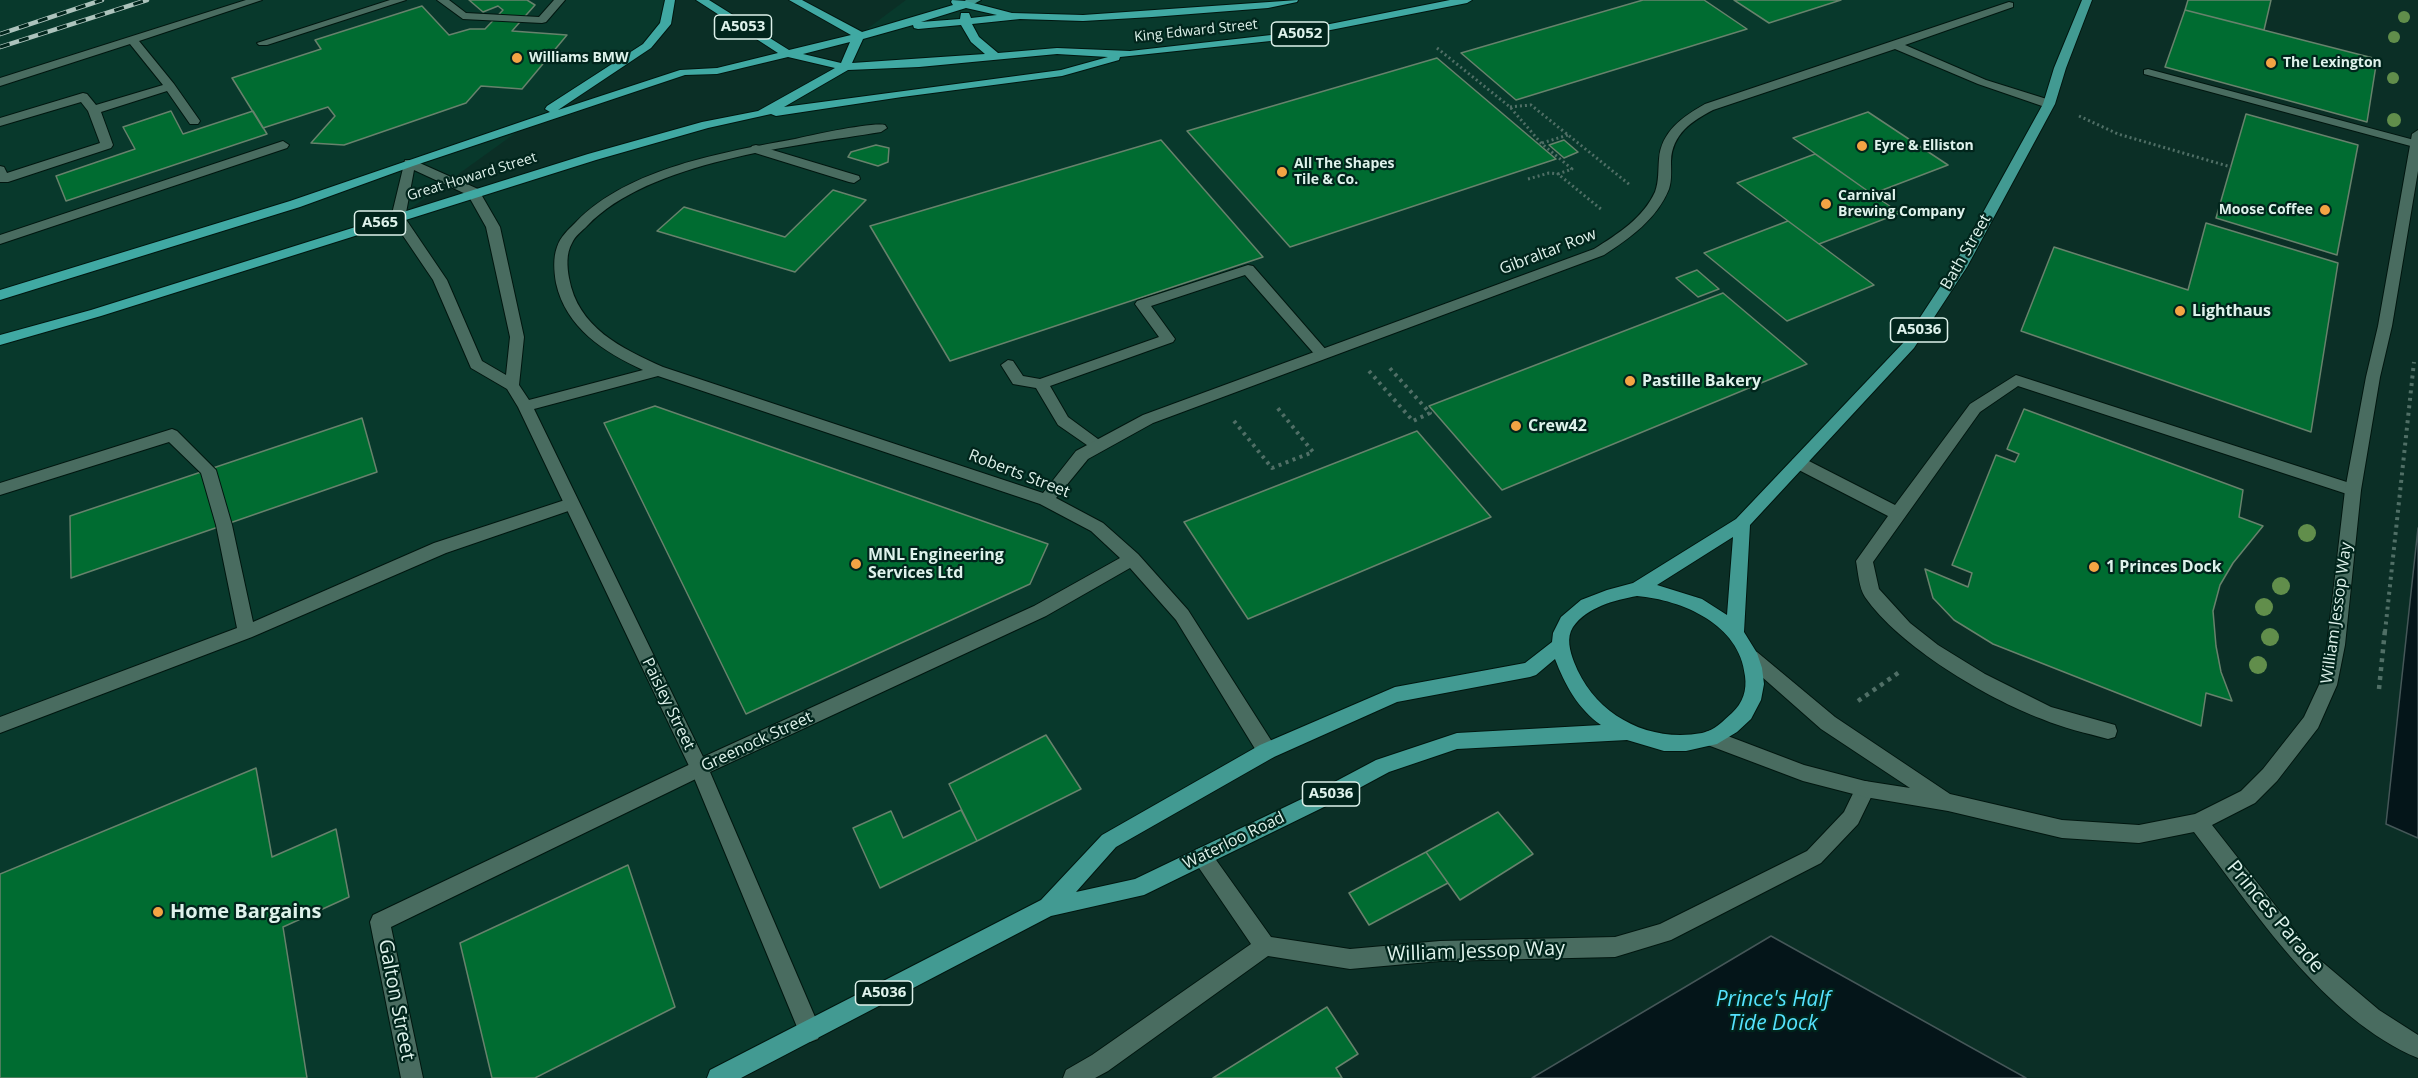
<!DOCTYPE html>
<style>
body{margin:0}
canvas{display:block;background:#0b2f26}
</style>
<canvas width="2418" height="1078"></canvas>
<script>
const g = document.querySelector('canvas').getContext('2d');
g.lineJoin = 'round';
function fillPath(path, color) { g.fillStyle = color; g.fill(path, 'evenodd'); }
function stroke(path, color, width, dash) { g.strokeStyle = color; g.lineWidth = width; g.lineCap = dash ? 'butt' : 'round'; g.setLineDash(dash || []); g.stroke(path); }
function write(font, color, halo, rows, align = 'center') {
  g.font = font + ' "Open Sans",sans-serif'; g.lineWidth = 4.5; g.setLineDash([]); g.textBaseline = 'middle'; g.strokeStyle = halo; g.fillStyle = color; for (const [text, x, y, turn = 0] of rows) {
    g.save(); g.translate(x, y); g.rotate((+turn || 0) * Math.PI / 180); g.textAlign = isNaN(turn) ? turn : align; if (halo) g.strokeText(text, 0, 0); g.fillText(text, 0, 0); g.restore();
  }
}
const built = new Path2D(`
 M0,0H670L656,34L596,81L528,124L400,216L568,164L762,114L845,67L859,35L906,0H2087L2049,104L1909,345L1742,523L1637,589L1584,606L1560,645L1530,670L1395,695L1109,841L1048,907L718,1078H0Z`);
const water = new Path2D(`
 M2418,528V838L2386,824Z
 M1771,936L2026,1078H1532Z`);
const building = new Path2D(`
 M469,0H527L535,5L512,31L567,35L522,89L481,86L466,103L344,145L311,143L335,116L328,107L263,128L232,78L321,49L315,40L422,6L449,35L470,29H485L503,10L498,6L483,12Z
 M1643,0H1704L1747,29L1516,100L1461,53Z
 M1734,0H1841L1769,23Z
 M2188,0H2271L2264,30L2185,10Z
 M2185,10L2377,59L2367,122L2165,67Z
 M1437,58L1556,159L1290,247L1187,131Z
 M171,111L183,134L253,111L267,134L66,201L56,176L135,149L123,127Z
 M1868,112L1948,165L1872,194L1793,138Z
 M2246,114L2358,145L2337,255L2216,218Z
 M1161,140L1263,257L950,361L870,226Z
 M1564,140L1578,152L1564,158L1549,145Z
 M876,145L889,148L888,162L878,166L848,157L851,152Z
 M1815,154L1872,194L1900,213L1819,244L1737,183Z
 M833,190L866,200L795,272L657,231L684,207L785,237Z
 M1788,221L1819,244L1874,285L1787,321L1704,253Z
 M2206,223L2338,263L2311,432L2021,331L2054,247L2188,290Z
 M1697,270L1719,289L1698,297L1676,278Z
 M1723,293L1807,364L1502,490L1429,406Z
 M655,406L1048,544L1030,584L746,714L604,423Z
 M2024,409L2243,490L2239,517L2263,526L2233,563L2220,585L2213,611L2216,646L2221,672L2232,701L2206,693L2201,726L1993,644L1954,620L1933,598L1925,569L1968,587L1972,573L1952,565L1996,455L2015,462L2019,454L2007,449Z
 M362,418L377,472L71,578L70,516Z
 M1417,431L1491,517L1248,619L1184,522Z
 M1046,735L1081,789L977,841L949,784Z
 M256,768L272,857L336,829L349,897L283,927L307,1078H0V874Z
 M961,810L977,841L880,888L853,828L891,811L903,838Z
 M1498,812L1533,854L1460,900L1426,852Z
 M1426,852L1448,883L1369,925L1349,893Z
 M628,865L675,1007L535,1078H492L460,943Z
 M1327,1007L1358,1054L1336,1068L1342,1078H1213Z`);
const pathFar2 = new Path2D(`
 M1437,48L1510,107L1541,143L1572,169L1558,174L1602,210
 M1510,107L1531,105L1630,185
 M2079,116L2118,134L2231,167
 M1542,143L1568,135
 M1528,179L1549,173L1558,174`);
const pathFar1 = new Path2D(`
 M1369,371L1413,421L1430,413L1387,365
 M1234,421L1272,468L1313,452L1276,406
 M2385,632L2414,362`);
const path = new Path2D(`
 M2379,689L2385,630
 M1858,701L1901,671`);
const service = new Path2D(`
 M246,0H262L139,41L174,84L200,121L198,124H190L167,91L101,112L113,145L111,148L8,182H0V166L4,167L7,173L100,143L88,111L81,102L0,126V118L83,93L87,94L96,105L163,85L130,44L0,86V78Z
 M390,0H406L267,45H259L257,43Z
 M437,0H449L466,13L539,17L554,0H565L546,22L542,23L463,19Z
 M2148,69L2418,141V148L2144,74V70Z
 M283,141L289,145L287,148L0,244V235Z
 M756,145L859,176L860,179L854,183L849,182L752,152L750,149L752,146Z
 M1248,265L1253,266L1327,351L1329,354L1327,357H1317L1245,275L1151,306L1175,339L1173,342L1050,386L1068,417L1102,442L1105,446L1102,450L1097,452L1058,425L1036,388L1013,384L1001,365L1008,360L1013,361L1023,376L1040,379L1159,337L1135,304L1137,301Z
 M2016,375L2359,486L2361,490L2359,494L2353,496L2018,386L1980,412L1873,562L1879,589L1910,623L1938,645L1985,674L2051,707L2115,725L2117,731L2115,737L2108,739C2086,733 2063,728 2042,719C1986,698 1899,646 1865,597C1859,588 1858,572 1856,561L1888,516L1793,467L1791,463L1793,459H1805L1895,505L1970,404Z
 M172,429L177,431L216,470L232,525L253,622L434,543L571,498L577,500L579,504L577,508L446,553L252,637L0,733V717L237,628L216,525L201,473L169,442L0,495V483Z
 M699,760L706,762L708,768L706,774L391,927L423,1078H401L370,922L373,915Z
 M1865,781L1872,783L1875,789L1858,824L1821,863L1671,940L1615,957L1440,961L1350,969L1268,956L1108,1071L1095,1078H1063L1066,1070L1092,1055L1251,944L1195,862L1192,856L1195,850L1202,847L1209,850L1271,937L1350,949L1440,941L1615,937L1660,924L1807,851L1844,812L1858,783Z`);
const minor = new Path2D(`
 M2009,2L2013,3V7L1905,45L1986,80L2053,101V107H2045L1978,84L1895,49L1713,110C1692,121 1672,134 1671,161C1671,171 1672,180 1669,189C1657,219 1630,238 1604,255L1153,423L1088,459L1056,498L1103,523L1138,554L1188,610L1274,745L1276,751L1274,757L1267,759L1260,757L1176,620L1130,568L1046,616L710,772L821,1031L818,1039L810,1042L802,1039L690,768L518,407L507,389L471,368L433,280L391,218L405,160H413L478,189L500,227L524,337L519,385L529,400L643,370C604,352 566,328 556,283C554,271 553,258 557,247C560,237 569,229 576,222C628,168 724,152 795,139C812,135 872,122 885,125L887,128L881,132C795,146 649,161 587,226C582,231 575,236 572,243C566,253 567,267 569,278C578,328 621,348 663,367L1043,493L1076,451L1143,415L1594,249C1618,234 1643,218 1655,192C1659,181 1658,171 1659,159C1661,132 1682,117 1705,104ZM414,170L468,195L486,227L510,337L506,375L482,361L447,280L405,218ZM658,376L1040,504L1091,531L1120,558L1034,606L703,757L534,409Z
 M2418,130V171L2392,326L2380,377L2361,490L2345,645L2337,685L2318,728L2277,781L2255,803L2212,825L2314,955L2379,1010L2418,1035V1058C2324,1019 2254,910 2194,832L2139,843L2062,838L1948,811L1865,797L1803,781L1705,744L1703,738L1705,732L1712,730L1804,765L1865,781L1910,788L1821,729L1745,662L1742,657L1745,652L1751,650L1757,652L1835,717L1950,794L2062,820L2139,825L2195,814L2241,791L2263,769L2304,717L2319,685L2327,645L2345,490L2366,377L2378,326L2412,134Z`);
const primary = new Path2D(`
 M966,0H981L970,6H962L961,4Z
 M2082,0H2092L2066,68L2055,104L1967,267L1914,348L1750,525L1744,632L1757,653L1762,668L1764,684L1761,700L1751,719L1737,732L1717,744L1686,751H1664L1627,740L1457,749L1389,772L1324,807L1144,895L1051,916L741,1078H707L710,1070L1041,900L1102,835L1260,745L1395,687L1525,663L1552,642L1553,633L1561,617L1581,600L1607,590L1633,583L1736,519L1904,342L1953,267L2043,104L2054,68ZM1733,537L1727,615L1702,599L1657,585ZM1637,596C1682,600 1740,624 1745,676C1747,690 1743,703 1732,713C1724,720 1714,731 1702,733C1647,743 1594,714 1574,662C1570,651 1566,638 1573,627C1587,607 1615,600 1637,596ZM1555,659C1565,685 1578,709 1601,725L1457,733L1376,760L1310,795L1135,879L1076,892L1116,847L1274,757L1397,702L1530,677L1536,675Z`);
const trunk = new Path2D(`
 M665,0H675L671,24L651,48L558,110L680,70L717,68L778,53L696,0H709L789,50L851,35L789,0H802L862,32L953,5L951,2L952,0L966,1L1012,13L1083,15L1298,0L1297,2L1268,8L1152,17L1083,21L1020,19L972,24L979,37L998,53L1057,48L1130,51L1280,34L1450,0H1472L1467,3L1280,40L1120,57L1119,60L1062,76L902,97L776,116L771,114L708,128L596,160L101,316L0,345V335L91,310L588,154L702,122L758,111L835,68L788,57L717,74L685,75L413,166L300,207L0,300V290L290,201L550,112L545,109L547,106L643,44L660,23ZM966,8L997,15L971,18L969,13H961L960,19L921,22ZM913,25L914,28L918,29L961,25L971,42L985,54L852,63L863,39ZM850,42L841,63L803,54ZM1057,54L1108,57L1061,70L784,107L848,70L919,67Z`);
const rail = new Path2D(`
 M0,34L102,0
 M0,47L147,0`);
const trees = [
 [2404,17,6],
 [2394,37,6],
 [2393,78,6],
 [2394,120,7],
 [2307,533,9],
 [2281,586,9],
 [2264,607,9],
 [2270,637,9],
 [2258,665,9]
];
const markers = [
 [517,58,6,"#f4a444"],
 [2271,63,6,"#f4a444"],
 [1862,146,6,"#f4a444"],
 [1282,172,6,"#f4a444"],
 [1826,204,6,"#f4a444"],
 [2325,210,6,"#f4a444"],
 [2180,311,6,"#f4a444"],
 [1630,381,6,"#f4a444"],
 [1516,426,6,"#f4a444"],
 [856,564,6,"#f4a444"],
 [2094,567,6,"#f4a444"],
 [158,912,6,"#f4a444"]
];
const farStreetnames = [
 ["King Edward Street",1196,31,-6],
 ["Great Howard Street",472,177,-17]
];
const farPoinames = [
 ["Williams BMW",529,58],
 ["The Lexington",2283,63],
 ["Eyre & Elliston",1874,146],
 ["All The Shapes",1294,164],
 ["Tile & Co.",1294,180],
 ["Carnival",1838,196],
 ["Brewing Company",1838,212],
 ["Moose Coffee",2313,210,"right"]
];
const shields = [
 [743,27,57],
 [1300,34,57],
 [380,223,51],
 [1919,330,57],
 [1331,794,57],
 [884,993,57]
];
const shieldNames = [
 ["A5053",743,27],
 ["A5052",1300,34],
 ["A565",380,223],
 ["A5036",1919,330],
 ["A5036",1331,794],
 ["A5036",884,993]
];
const streetNames = [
 ["Gibraltar Row",1548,252,-21],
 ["Bath Street",1966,252,-60],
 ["Roberts Street",1019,474,21],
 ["William Jessop Way",2337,613,-82],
 ["Paisley Street",668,704,64],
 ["Greenock Street",757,742,-25],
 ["Waterloo Road",1234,841,-26]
];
const poiNames = [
 ["Lighthaus",2192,311],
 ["Pastille Bakery",1642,381],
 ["Crew42",1528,426],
 ["MNL Engineering",868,555],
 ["Services Ltd",868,573],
 ["1 Princes Dock",2106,567]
];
const nearPoinames = [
 ["Home Bargains",170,912]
];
const nearStreetnames = [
 ["Princes Parade",2275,917,50],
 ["William Jessop Way",1476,952,-2],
 ["Galton Street",396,1000,79]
];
const nearWaternames = [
 ["Prince's Half",1773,1000],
 ["Tide Dock",1773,1024]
];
fillPath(built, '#08392c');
fillPath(water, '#041519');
stroke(water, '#455758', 1.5);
fillPath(building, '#006c31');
stroke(building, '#67826c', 1.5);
stroke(service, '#00160f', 2);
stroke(minor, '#00160f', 2);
stroke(primary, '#00160f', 2);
stroke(trunk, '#00160f', 2);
stroke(pathFar2, '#506f66', 3, [2, 3]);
stroke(pathFar1, '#506f66', 4, [3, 4.5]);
stroke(path, '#506f66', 4.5, [4, 5]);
fillPath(service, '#496c60');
fillPath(minor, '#496c60');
fillPath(primary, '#429a92');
fillPath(trunk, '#40a9a3');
stroke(rail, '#acc3bc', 4.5);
stroke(rail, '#01251c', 3, [10]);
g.fillStyle = '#618e4b';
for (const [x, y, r] of trees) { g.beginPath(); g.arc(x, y, r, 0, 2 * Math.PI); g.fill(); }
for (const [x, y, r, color] of markers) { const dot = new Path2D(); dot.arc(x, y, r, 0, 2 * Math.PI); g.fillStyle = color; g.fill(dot); stroke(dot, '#01251c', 2); }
write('14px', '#def2eb', '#01251c', farStreetnames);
write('bold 14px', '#def2eb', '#01251c', farPoinames, 'left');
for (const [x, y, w] of shields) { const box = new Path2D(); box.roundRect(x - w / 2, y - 12, w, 24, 4.5); g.fillStyle = '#01251c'; g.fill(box); stroke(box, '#def2eb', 1.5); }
write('bold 15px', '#def2eb', null, shieldNames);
write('16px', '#def2eb', '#01251c', streetNames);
write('bold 16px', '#def2eb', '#01251c', poiNames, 'left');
write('bold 20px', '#def2eb', '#01251c', nearPoinames, 'left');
write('20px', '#def2eb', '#01251c', nearStreetnames);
write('italic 21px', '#55e2fe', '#01251c', nearWaternames);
</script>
